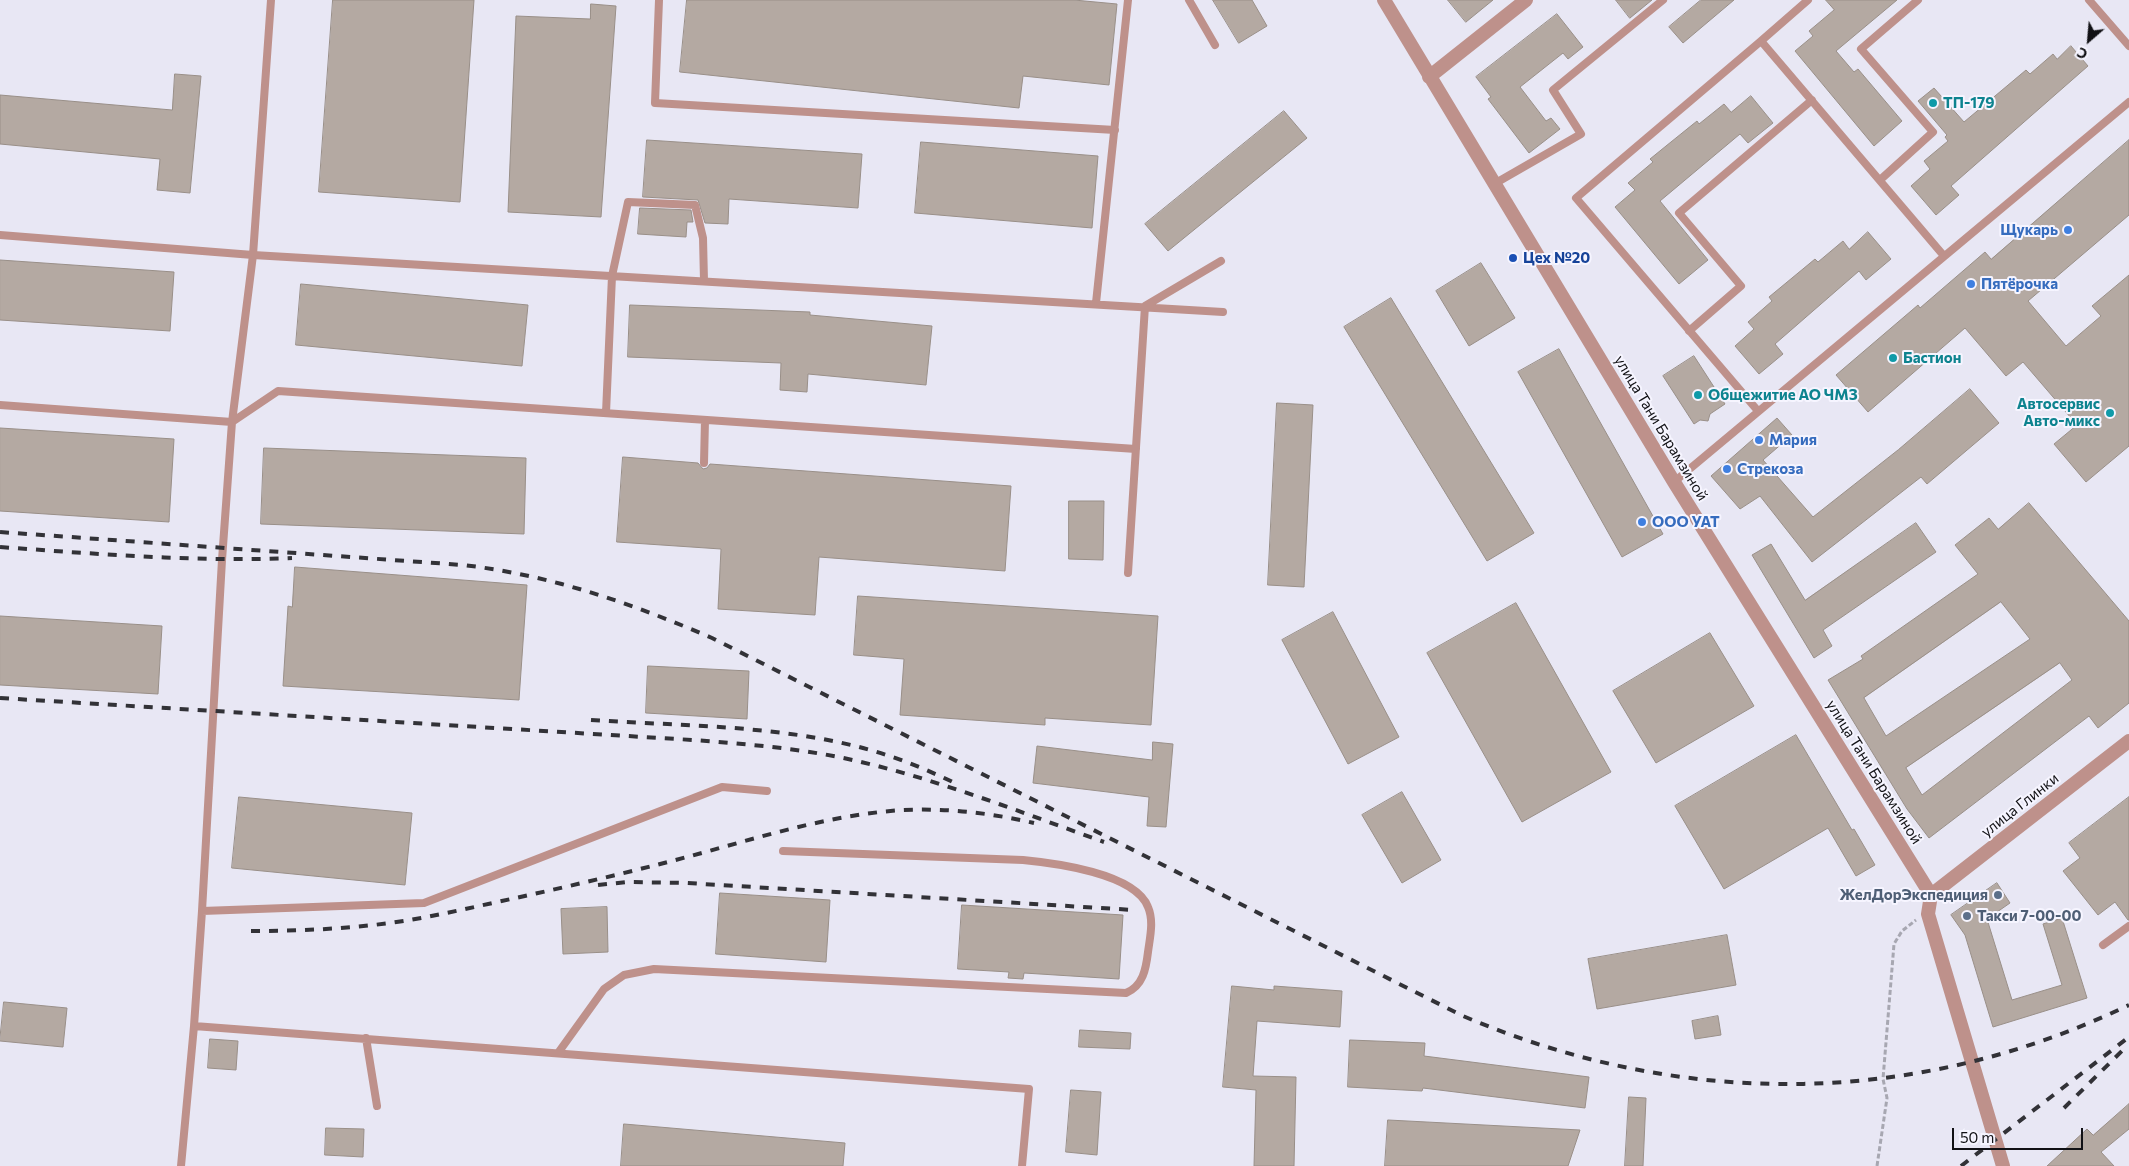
<!DOCTYPE html>
<meta charset="utf-8">
<style>
body{margin:0}
#map{position:relative;width:2129px;height:1166px;overflow:hidden;background:#e8e7f4;font-family:Commissioner,sans-serif}
canvas{display:block}
.north{position:absolute;left:2064px;top:15px;width:50px;height:50px;-webkit-text-stroke:4px #f6f5ff;paint-order:stroke;rotate:207deg;font-size:14px;font-weight:700;line-height:20px;text-align:center;color:#111115}
.north::after{content:'';display:block;margin:auto;width:18px;height:22px;background:#111115;clip-path:polygon(50% 0,100% 100%,50% 72%,0 100%)}
.scale{position:absolute;left:1952px;top:1128px;width:131px;height:22px;box-sizing:border-box;border:2px solid #111115;border-top:0;padding-left:6px;font-size:15px;line-height:18px;white-space:nowrap;color:#111115;-webkit-text-stroke:4px #f6f5ff;paint-order:stroke}
</style>
<div id="map">
<canvas width="2129" height="1166"></canvas>
<div class="north">С</div>
<div class="scale">50 m</div>
</div>
<script>
const g = document.querySelector('canvas').getContext('2d');
g.lineJoin = 'round';
function fillPath(path, color) { g.fillStyle = color; g.fill(path, 'evenodd'); }
function stroke(path, color, width, dash) { g.strokeStyle = color; g.lineWidth = width; g.lineCap = dash ? 'butt' : 'round'; g.setLineDash(dash || []); g.stroke(path); }
function write(font, color, halo, rows, align = 'center') {
  g.font = font + ' Commissioner,sans-serif'; g.lineWidth = 4; g.setLineDash([]); g.textBaseline = 'middle'; g.strokeStyle = halo; g.fillStyle = color; for (const [text, x, y, turn = 0] of rows) {
    g.save(); g.translate(x, y); g.rotate((+turn || 0) * Math.PI / 180); g.textAlign = isNaN(turn) ? turn : align; if (halo) g.strokeText(text, 0, 0); g.fillText(text, 0, 0); g.restore();
  }
}
const building = new Path2D(`
 M333,0H474L460,202L319,192Z
 M687,0H1074L1117,4L1109,85L1023,76L1019,108L680,72Z
 M1213,0H1252L1267,26L1239,43Z
 M1448,0H1493L1466,22Z
 M1616,0H1652L1630,18Z
 M1701,0H1734L1683,43L1669,27Z
 M1826,0H1897L1836,51L1854,72L1858,69L1902,121L1874,146L1795,51L1813,36L1809,31L1834,10Z
 M591,4L616,6L601,217L508,212L516,16L590,19Z
 M1557,14L1583,47L1568,59L1563,53L1520,87L1546,121L1551,118L1560,129L1529,153L1488,99L1491,97L1476,77Z
 M2071,46L2088,66L1951,186L1959,195L1936,215L1911,186L1930,169L1924,161L1948,141L1945,137L1947,135L1918,101L1934,88L1964,122L2026,70L2030,74L2053,54L2057,59Z
 M175,74L201,76L190,193L157,190L160,159L0,144V95L172,110Z
 M1751,96L1773,123L1748,143L1740,134L1660,201L1708,260L1679,284L1615,207L1635,190L1628,183L1653,162L1650,159L1666,146L1697,121L1699,124L1724,104L1731,112Z
 M1284,111L1307,138L1168,251L1145,224Z
 M647,140L862,154L858,208L729,199L728,224L705,223L698,200L643,197Z
 M2129,140V215L2028,301L2066,346L2101,316L2092,306L2129,275V446L2086,482L2054,444L2077,425L2023,362L2006,376L1965,328L1868,412L1836,375L1918,305L1920,308L1985,252L1991,259Z
 M921,142L1098,156L1092,228L915,213Z
 M640,208L691,210L693,222H687L686,237L638,234Z
 M1868,232L1891,259L1866,280L1859,271L1775,344L1783,354L1759,374L1735,346L1754,329L1748,322L1772,301L1769,297L1815,259L1818,262L1843,241L1849,249Z
 M0,260L174,272L170,331L0,320Z
 M1481,263L1515,318L1469,346L1436,291Z
 M301,284L528,305L522,366L296,345Z
 M1391,298L1534,533L1487,561L1344,327Z
 M630,305L810,312V315L932,326L926,385L808,374L807,392L780,390L781,363L628,357Z
 M1559,349L1663,534L1622,557L1518,372Z
 M1694,356L1725,404L1710,414L1708,421L1700,420L1694,424L1663,376Z
 M1970,389L1999,423L1927,484L1921,477L1812,562L1760,496L1740,509L1711,476L1777,418L1792,435L1763,460L1813,517L1898,450Z
 M1277,403L1313,405L1304,587L1268,585Z
 M0,428L174,439L169,522L0,511Z
 M264,448L526,458L524,534L261,524Z
 M623,457L698,463L703,469L707,468L710,464L1011,486L1005,571L819,557L815,615L718,609L721,549L617,542Z
 M1069,501H1104L1103,560L1069,559Z
 M2029,503L2129,621V703L2098,728L2089,716L1929,838L1907,809L1828,680L1863,659L1861,656L1978,574L1955,545L1989,518L1998,529ZM2001,602L2030,639L1886,736L1864,698ZM2060,663L2072,680L1922,795L1906,768Z
 M1916,523L1936,552L1823,630L1832,646L1814,658L1752,555L1771,544L1805,600Z
 M295,567L527,585L519,700L283,686L288,606L292,607Z
 M858,596L1158,616L1151,725L1045,718V725L900,715L904,659L854,655Z
 M1516,603L1611,772L1522,822L1427,653Z
 M1333,612L1399,737L1348,764L1282,640Z
 M0,616L162,626L158,694L0,685Z
 M1710,633L1754,706L1656,763L1613,691Z
 M648,666L749,671L747,719L646,713Z
 M1796,735L1852,830L1854,829L1875,865L1856,876L1828,828L1724,889L1675,806Z
 M1153,742L1173,744L1166,827L1147,826L1149,797L1033,783L1037,746L1152,760Z
 M1402,792L1441,860L1402,883L1362,815Z
 M239,797L412,813L405,885L232,868Z
 M2129,797V920H2128L2115,902L2098,915L2063,871L2080,858L2069,843Z
 M1997,883L2010,903L1987,919L2012,1000L2062,985L2043,924L2062,918L2087,998L1993,1027L1965,935L1951,915Z
 M720,893L830,900L826,962L716,954Z
 M962,905L1123,915L1119,979L1024,973L1023,979L1008,978L1009,972L958,969Z
 M607,907L608,952L563,954L561,909Z
 M1727,935L1736,985L1597,1009L1588,959Z
 M1232,986L1274,990V986L1342,991L1340,1027L1257,1021L1253,1076L1296,1077L1294,1166H1254L1256,1090L1223,1087Z
 M4,1002L67,1008L63,1047L0,1041Z
 M1718,1016L1721,1035L1695,1039L1692,1021Z
 M1080,1030L1131,1033L1130,1049L1079,1047Z
 M210,1039L238,1041L236,1070L208,1068Z
 M1350,1040L1425,1043L1424,1056L1589,1077L1585,1108L1423,1088L1422,1091L1348,1087Z
 M1071,1090L1101,1092L1097,1155L1066,1152Z
 M1629,1097L1646,1098L1643,1166H1625Z
 M2129,1104V1129L2101,1152L2114,1166H2047L2087,1129L2093,1135Z
 M1388,1120L1580,1130L1568,1166H1385Z
 M624,1124L845,1143L843,1166H621Z
 M326,1128L364,1129L363,1157L325,1155Z`);
const path = new Path2D(`
 M1877,1166L1887,1098L1883,1079L1894,944L1902,931L1916,920`);
const service = new Path2D(`
 M659,0L655,103L1115,130
 M1189,0L1215,45
 M1808,0L1761,41L1944,256
 M2089,0L2129,46
 M1880,180L1933,132L1861,49L1918,0
 M1494,184L1581,134L1553,90L1663,0
 M0,235L253,255L1223,312
 M1096,303L1128,0
 M1689,331L1741,286L1679,213L1812,100
 M0,405L232,422L278,391L1136,449
 M1758,411L1576,198L1761,41
 M606,413L612,276L628,202L695,205L703,238L704,281
 M704,463L705,420
 M1674,482L2129,102
 M1128,573L1145,306L1221,261
 M202,911L424,903L722,787L767,791
 M2103,945L2129,926
 M194,1026L1029,1089L1022,1166
 M366,1038L377,1106
 M558,1053L604,989L624,975L654,969L1126,993C1143,986 1146,969 1148,952C1150,937 1154,921 1148,907C1135,873 1054,863 1023,860L783,851
 M181,1166L194,1026L202,911L222,560L232,422L253,255L271,0`);
const minor = new Path2D(`
 M1931,895L1928,914L2003,1166`);
const tertiary = new Path2D(`
 M1384,0L1674,482L1931,895L2129,741
 M1429,77L1526,0`);
const rail = new Path2D(`
 M0,532L463,565C550,575 631,603 712,638L1463,1016C1681,1109 1915,1108 2129,1005
 M0,547C98,554 194,562 292,558
 M0,698L693,740C745,744 797,748 848,759C935,778 1020,812 1104,842
 M591,720C682,726 776,725 863,748C897,757 928,770 959,785
 M598,885L627,882L687,883L1134,910
 M251,931C298,931 344,929 390,923C426,918 461,910 497,902C553,890 609,877 664,863C743,843 822,815 903,810C947,808 991,813 1034,823
 M2064,1108L2127,1046
 M1961,1166L2129,1037`);
const markers = [
 [1933,103,5,"#0f9aa8"],
 [2068,230,5,"#3f7fe0"],
 [1513,258,5,"#1a4fb4"],
 [1971,284,5,"#3f7fe0"],
 [1893,358,5,"#0f9aa8"],
 [1698,395,5,"#0f9aa8"],
 [2110,413,5,"#0f9aa8"],
 [1759,440,5,"#3f7fe0"],
 [1727,469,5,"#3f7fe0"],
 [1642,522,5,"#3f7fe0"],
 [1998,895,5,"#5c6f8a"],
 [1967,916,5,"#5c6f8a"]
];
const cultureNames = [
 ["ТП-179",1943,103],
 ["Бастион",1903,358],
 ["Общежитие АО ЧМЗ",1708,395],
 ["Автосервис",2100,404,"right"],
 ["Авто-микс",2100,421,"right"]
];
const shopNames = [
 ["Щукарь",2058,230,"right"],
 ["Пятёрочка",1981,284],
 ["Мария",1769,440],
 ["Стрекоза",1737,469],
 ["ООО УАТ",1652,522]
];
const transitNames = [
 ["Цех №20",1523,258]
];
const streetNames = [
 ["улица Тани Барамзиной",1661,428,59],
 ["улица Тани Барамзиной",1874,772,58],
 ["улица Глинки",2020,805,-38]
];
const serviceNames = [
 ["ЖелДорЭкспедиция",1988,895],
 ["Такси 7-00-00",1977,916,"left"]
];
fillPath(building, '#b4a9a2');
stroke(building, '#998f88', 1);
stroke(path, '#a7a7b1', 3, [5, 2.5]);
stroke(service, '#be918b', 8);
stroke(minor, '#be918b', 14);
stroke(tertiary, '#be918b', 14);
stroke(rail, '#323237', 4, [9, 9]);
for (const [x, y, r, color] of markers) { const dot = new Path2D(); dot.arc(x, y, r, 0, 2 * Math.PI); g.fillStyle = color; g.fill(dot); stroke(dot, '#f6f5ff', 2); }
write('bold 15px', '#0d838f', '#f6f5ff', cultureNames, 'left');
write('bold 15px', '#366cbe', '#f6f5ff', shopNames, 'left');
write('bold 15px', '#164399', '#f6f5ff', transitNames, 'left');
write('15px', '#111115', '#f6f5ff', streetNames);
write('bold 15px', '#4e5e75', '#f6f5ff', serviceNames, 'right');
</script>
